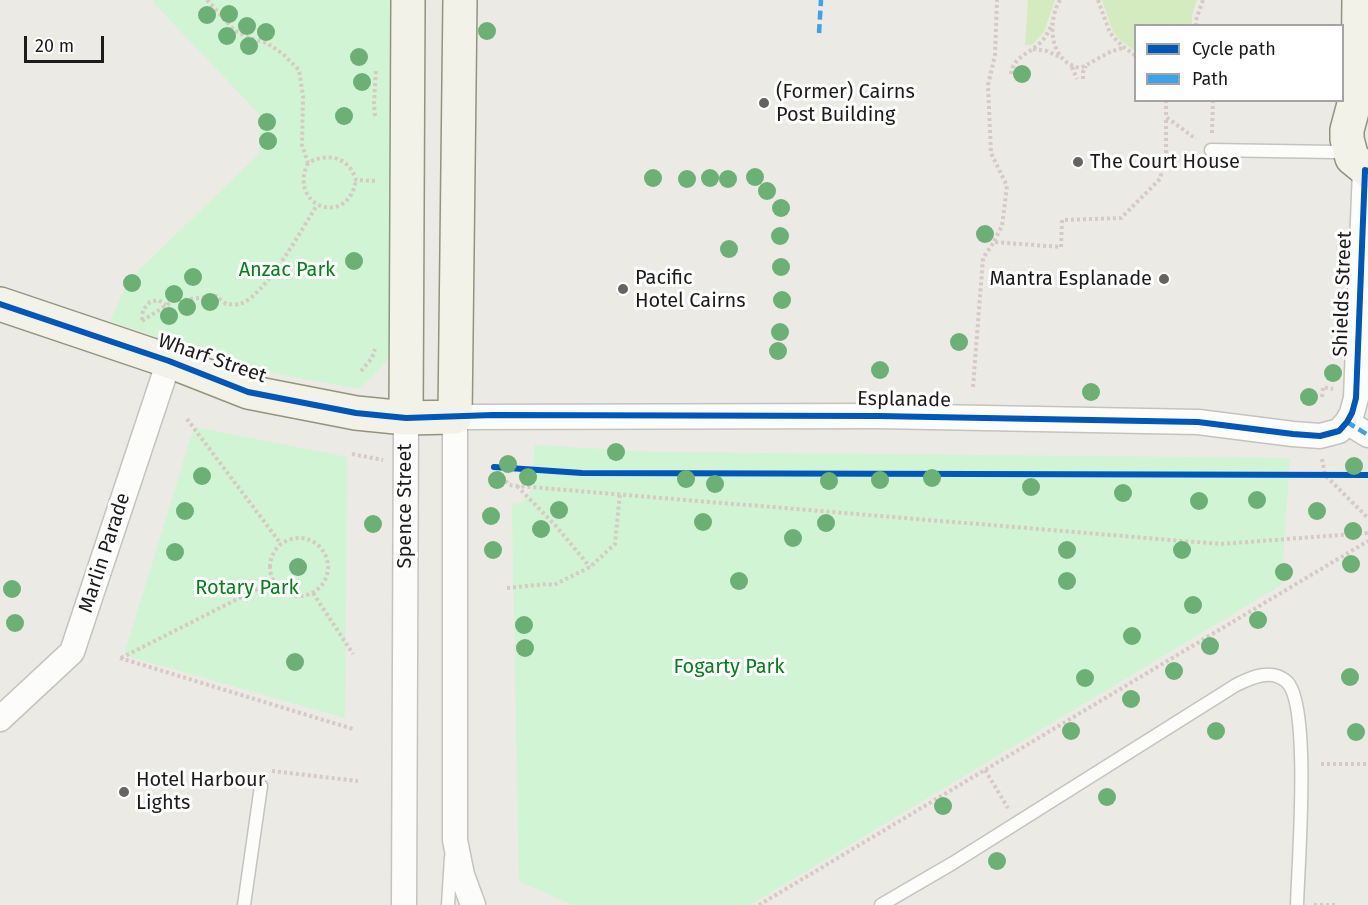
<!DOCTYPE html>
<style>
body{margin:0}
#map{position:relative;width:1368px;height:905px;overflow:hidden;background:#ebeae4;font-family:"Fira Sans",sans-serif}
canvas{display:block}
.legend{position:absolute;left:1134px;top:24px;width:210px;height:78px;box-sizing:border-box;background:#fff;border:2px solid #a4a4a4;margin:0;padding:8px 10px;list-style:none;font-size:18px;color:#1c1c1c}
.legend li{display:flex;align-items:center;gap:12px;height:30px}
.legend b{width:30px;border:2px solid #a4a4a4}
.scale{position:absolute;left:24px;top:36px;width:80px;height:27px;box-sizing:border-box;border:3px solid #1c1c1c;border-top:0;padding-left:8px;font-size:18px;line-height:21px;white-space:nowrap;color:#1c1c1c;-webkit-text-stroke:4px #fff;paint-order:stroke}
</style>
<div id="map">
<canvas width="1368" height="905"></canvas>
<ul class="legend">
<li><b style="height:8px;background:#0057b8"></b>Cycle path</li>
<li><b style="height:8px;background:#3da2ea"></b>Path</li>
</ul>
<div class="scale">20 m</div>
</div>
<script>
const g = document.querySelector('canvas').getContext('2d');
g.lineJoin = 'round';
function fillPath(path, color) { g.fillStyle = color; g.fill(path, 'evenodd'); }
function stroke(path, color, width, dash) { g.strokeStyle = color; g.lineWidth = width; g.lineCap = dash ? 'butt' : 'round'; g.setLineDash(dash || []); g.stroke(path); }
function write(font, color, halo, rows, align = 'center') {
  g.font = font + ' "Fira Sans",sans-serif'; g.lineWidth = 6; g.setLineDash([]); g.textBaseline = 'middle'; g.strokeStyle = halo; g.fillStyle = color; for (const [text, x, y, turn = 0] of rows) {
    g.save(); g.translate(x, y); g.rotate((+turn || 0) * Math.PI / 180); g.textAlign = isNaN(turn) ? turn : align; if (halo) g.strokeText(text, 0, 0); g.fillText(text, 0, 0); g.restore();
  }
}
const grass = new Path2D(`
 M1028,0H1055L1044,32L1032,45H1025Z
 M1102,0H1197L1192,15V25L1136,26L1135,51L1121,41L1113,32Z`);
const park = new Path2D(`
 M155,0H390L389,359L360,389L252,369L110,321L129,280L259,154L260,115L153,2Z
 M194,427L347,457L345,718L124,655Z
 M535,445L654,452L1290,458L1281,585L750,905H573L519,881L512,504L520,503L530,496Z`);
const path = new Path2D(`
 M207,0L234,30L249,38L267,43L283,54L299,70L303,96L302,145L308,163C328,152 349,157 356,180L378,181
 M1060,0C1047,22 1049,62 1080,68C1096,61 1105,52 1123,48
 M1098,0L1110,33L1122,46L1136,56
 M1196,26V20L1203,0
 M1033,49L1047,51L1060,57
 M1072,67L1077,79
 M1011,74C1013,56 1030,54 1041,42C1046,37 1049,30 1052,24
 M1083,79V72L1086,66
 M1166,100V117L1196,139
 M375,116L374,104L376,69
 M1212,133L1213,100
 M308,163C287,206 348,229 356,180
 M994,241L1002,226L1007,186L991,153L988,85L995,55L997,0
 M142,320L143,310L150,302L158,300L166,305
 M142,321L173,301L216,296L226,304C229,304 236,305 240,304C266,295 302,229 317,205
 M361,371L372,358L375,349
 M973,387L983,258L994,242L1061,247L1062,220L1121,218L1160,179L1166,154V117
 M1322,397L1323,387L1333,389
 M187,419L281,544
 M352,454L383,460
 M1322,459L1325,475L1368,518
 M494,467L509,485L517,486L1220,544L1368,533
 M517,486L556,526L590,567
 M270 567a29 29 0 1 1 58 0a29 29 0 1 1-58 0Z
 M507,588L547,584L554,585L590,567L615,544L620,493
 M313,593L353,654
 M120,658L353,729
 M121,658L273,581
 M1321,764H1368
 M985,770L1008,808
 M272,771L358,781
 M759,905L1368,541
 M1314,905H1337`);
const lane = new Path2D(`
 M1211,150L1334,152
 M244,905L261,786
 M448,905L451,857
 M881,905L953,863L1236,685C1252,677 1272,668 1287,682C1311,705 1298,866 1297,905`);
const street = new Path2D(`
 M1347,422L1368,435
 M0,719L72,652L169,361
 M404,905L406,418
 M473,905L462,875L455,840V417L878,416L1198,422L1293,434L1320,436L1339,431L1347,422L1352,413L1356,398L1365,170`);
const secondary = new Path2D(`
 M1359,0L1358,89L1347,130V139L1352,158L1368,171
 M0,304L169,361L248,392L356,413L406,418L455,417L460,0
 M406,418L408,0`);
const quiet = new Path2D(`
 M819,33L821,0
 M1347,422L1368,435`);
const cycleway = new Path2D(`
 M0,304L169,361L248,392L356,413L406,418L493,415L878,416L1198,422L1293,434L1320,436L1339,431L1347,422L1352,413L1356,398L1365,170L1368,171
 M494,467L582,473L1368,475`);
const trees = [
 [229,14],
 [207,15],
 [247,26],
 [487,31],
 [266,32],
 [227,36],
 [249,46],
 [359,57],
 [1022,74],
 [362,82],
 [344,116],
 [267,122],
 [268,141],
 [755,177],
 [653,178],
 [710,178],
 [687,179],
 [728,179],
 [767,191],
 [781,208],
 [985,234],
 [780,236],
 [729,249],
 [354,261],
 [781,267],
 [193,277],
 [132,283],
 [174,294],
 [782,300],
 [210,302],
 [187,307],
 [169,316],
 [780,332],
 [959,342],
 [778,351],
 [880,370],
 [1333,373],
 [1091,392],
 [1309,397],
 [616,452],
 [508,464],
 [1354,466],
 [202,476],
 [528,477],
 [932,478],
 [686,479],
 [497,480],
 [880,480],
 [829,481],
 [715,484],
 [1031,487],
 [1123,493],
 [1257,500],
 [1199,501],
 [559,510],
 [185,511],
 [1317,511],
 [491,516],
 [703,522],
 [826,523],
 [373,524],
 [541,529],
 [1353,531],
 [793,538],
 [493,550],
 [1067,550],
 [1182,550],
 [175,552],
 [1351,564],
 [298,567],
 [1284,572],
 [739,581],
 [1067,581],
 [12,589],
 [1193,605],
 [1258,620],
 [15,623],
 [524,625],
 [1132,636],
 [1210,646],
 [525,648],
 [295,662],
 [1174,671],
 [1350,677],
 [1085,678],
 [1131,699],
 [1071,731],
 [1216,731],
 [1356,732],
 [1107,797],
 [943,806],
 [997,861]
];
const markers = [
 [764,103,6,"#646462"],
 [1078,162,6,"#646462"],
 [1164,279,6,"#646462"],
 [623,289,6,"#646462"],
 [124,792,6,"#646462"]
];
const poiNames = [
 ["(Former) Cairns",776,92],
 ["Post Building",776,115],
 ["The Court House",1090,162],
 ["Pacific",635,278],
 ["Hotel Cairns",635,301],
 ["Mantra Esplanade",1152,279,"right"],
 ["Hotel Harbour",136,780],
 ["Lights",136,803]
];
const parkNames = [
 ["Anzac Park",287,270],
 ["Rotary Park",247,588],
 ["Fogarty Park",729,667]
];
const streetNames = [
 ["Shields Street",1343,294,-88],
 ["Wharf Street",212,359,19],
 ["Esplanade",904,400,1],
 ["Spence Street",405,506,-90],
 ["Marlin Parade",105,553,-72]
];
fillPath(grass, '#d4ebc0');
fillPath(park, '#d0f4d4');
stroke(lane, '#c3c3c0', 15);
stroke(street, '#c3c3c0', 27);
stroke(secondary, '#91957c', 36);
stroke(path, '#d7c9c3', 4, [3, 3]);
stroke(lane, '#fcfcfb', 12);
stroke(street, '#fcfcfb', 24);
stroke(secondary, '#f2f2e9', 33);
stroke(quiet, '#3da2ea', 4.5, [9, 4.5]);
stroke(cycleway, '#0057b8', 6);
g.fillStyle = '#6cb075';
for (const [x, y] of trees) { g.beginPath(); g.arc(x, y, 9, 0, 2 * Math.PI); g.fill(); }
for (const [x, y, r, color] of markers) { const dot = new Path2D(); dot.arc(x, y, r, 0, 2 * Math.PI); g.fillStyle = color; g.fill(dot); stroke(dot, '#fff', 2); }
write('20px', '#1c1c1c', '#fff', poiNames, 'left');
write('20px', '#05801a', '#fff', parkNames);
write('20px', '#1c1c1c', '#fff', streetNames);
</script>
